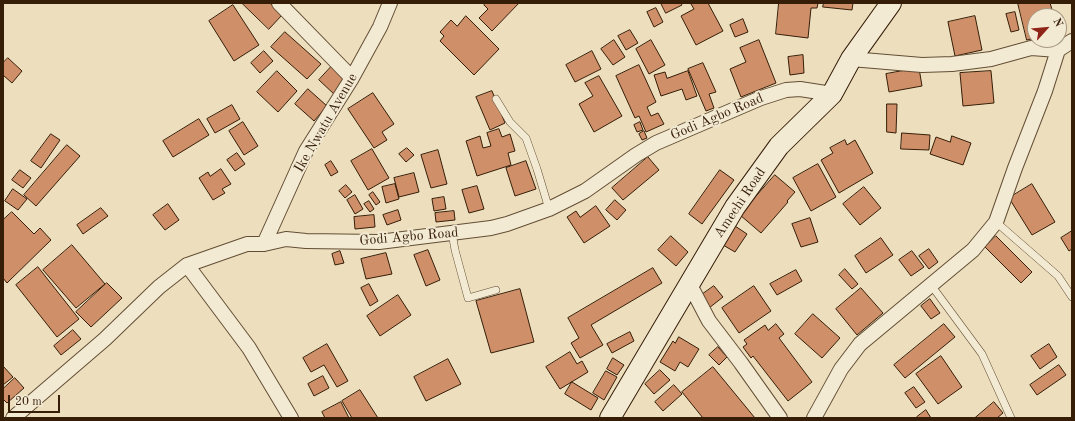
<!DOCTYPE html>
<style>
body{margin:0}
#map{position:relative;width:1075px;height:421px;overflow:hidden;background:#eddfbd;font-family:"Old Standard TT",serif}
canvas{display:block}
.frame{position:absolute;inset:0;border:4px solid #351d08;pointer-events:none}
.north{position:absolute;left:1027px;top:8px;width:40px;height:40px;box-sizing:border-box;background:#f3ead4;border:1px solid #a79882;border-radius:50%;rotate:63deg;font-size:11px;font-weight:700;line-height:16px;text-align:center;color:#351d08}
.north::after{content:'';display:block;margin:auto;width:14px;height:18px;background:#8f2418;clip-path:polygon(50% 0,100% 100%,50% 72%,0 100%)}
.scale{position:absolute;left:8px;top:395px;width:52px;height:18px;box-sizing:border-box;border:2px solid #351d08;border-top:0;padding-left:5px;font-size:12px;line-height:14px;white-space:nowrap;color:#351d08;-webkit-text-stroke:3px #f3ead4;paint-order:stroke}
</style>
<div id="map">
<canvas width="1075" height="421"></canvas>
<div class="frame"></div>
<div class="north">N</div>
<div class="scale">20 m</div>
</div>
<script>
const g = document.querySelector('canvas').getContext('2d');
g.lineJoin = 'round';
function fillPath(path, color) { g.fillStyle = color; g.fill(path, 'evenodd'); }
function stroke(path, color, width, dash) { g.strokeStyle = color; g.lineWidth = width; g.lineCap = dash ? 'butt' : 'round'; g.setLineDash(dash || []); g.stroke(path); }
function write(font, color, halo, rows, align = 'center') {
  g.font = font + ' "Old Standard TT",serif'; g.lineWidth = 4; g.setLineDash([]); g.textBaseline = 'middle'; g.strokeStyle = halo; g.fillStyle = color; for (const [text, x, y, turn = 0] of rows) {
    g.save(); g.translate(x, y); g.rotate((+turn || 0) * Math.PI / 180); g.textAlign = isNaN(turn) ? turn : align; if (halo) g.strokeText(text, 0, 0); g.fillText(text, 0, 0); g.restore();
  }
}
const building = new Path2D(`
 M242,3H270L282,15L269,29Z
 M486,3H519L492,31L479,18L488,9L484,5Z
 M661,3H681L682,5L666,13Z
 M693,3H708L723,31L696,45L681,16L694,9L691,4Z
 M779,3H818L817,8H811L808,38L776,34Z
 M824,3H853L852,10L823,7Z
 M1018,3H1050L1054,16H1035V38L1027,40Z
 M233,5L259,45L234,61L209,21Z
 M656,8L663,22L654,27L647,12Z
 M1015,12L1019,30L1011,32L1006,14Z
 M466,16L499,49L474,75L440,41L444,36L440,32L451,20L457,26Z
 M975,16L982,50L955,56L948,22Z
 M743,19L748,32L735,37L730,25Z
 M630,30L638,43L626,50L618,36Z
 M285,32L321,64L307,79L271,47Z
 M614,40L625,57L613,65L601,49Z
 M651,40L665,65L649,74L636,49Z
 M759,40L776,83L741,97L730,69L746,62L740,48Z
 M264,51L273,61L260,73L251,63Z
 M592,51L601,69L575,82L566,65Z
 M803,55L804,73L790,75L788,57Z
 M8,58L22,71L12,83L3,75V63Z
 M703,63L716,92L709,94L714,108L706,111L688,69Z
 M639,65L656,102L647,107L651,116L658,113L664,124L646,132L639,116L635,118L616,76Z
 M331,67L347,82L335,95L319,80Z
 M919,68L922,86L889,92L886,74Z
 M277,71L297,91L278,112L257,92Z
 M688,71L697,96L686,100L682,89L661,96L654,75L665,72L667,78Z
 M991,71L994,103L963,106L960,73Z
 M599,76L622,116L594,132L579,104L593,96L585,83Z
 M308,89L327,106L314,121L295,104Z
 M492,91L505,123L490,130L476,97Z
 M373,93L394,124L382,132L387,140L374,148L348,109Z
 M887,104H897L896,133L887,132Z
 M232,105L240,119L215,133L207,119Z
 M199,119L209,135L173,157L163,141Z
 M243,122L258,146L244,155L229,131Z
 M640,122L643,130L637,132L634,125Z
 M499,129L502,137L510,134L515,151L508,153L511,165L477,176L466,141L480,136L483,148L491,146L487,133Z
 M644,131L647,138L642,140L639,134Z
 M902,133L930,135L929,150L901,149Z
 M51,134L60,140L41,168L31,161Z
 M952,136L971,143L963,165L930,154L936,137L950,142Z
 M845,140L847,145L855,140L873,173L839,193L821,160L833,153L830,148Z
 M67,145L80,156L36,206L24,195Z
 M407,148L414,155L406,162L399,154Z
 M372,149L389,178L368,190L351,161Z
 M438,150L447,184L431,188L421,155Z
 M237,153L245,164L235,171L227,160Z
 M648,157L659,170L623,200L612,188Z
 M331,161L338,172L331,176L325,165Z
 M526,161L536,189L515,196L506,168Z
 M818,164L836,197L811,211L793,178Z
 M221,169L231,184L222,189L225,193L213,200L199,178L208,172L210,176Z
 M20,170L31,178L23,188L12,180Z
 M720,170L734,180L702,224L689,214Z
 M414,173L419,192L399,197L394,178Z
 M775,175L795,192L787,201L788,202L761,233L740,215Z
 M395,184L399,199L386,203L382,187Z
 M1032,184L1055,222L1032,235L1009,198Z
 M346,185L352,192L345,198L339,191Z
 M477,186L484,209L469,213L462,190Z
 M864,187L881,208L860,225L843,204Z
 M13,189L27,199L18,210L5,201Z
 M373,192L380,202L376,205L369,195Z
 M355,195L363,209L355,214L347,200Z
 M444,197L446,209L434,211L432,199Z
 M615,200L626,210L617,220L606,210Z
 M369,201L374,209L370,212L364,204Z
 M168,204L179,220L165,230L153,215Z
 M596,206L610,226L584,243L567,217L576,211L580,217Z
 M101,208L108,216L83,234L77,225Z
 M398,210L401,220L387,225L383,215Z
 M454,211L455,220L436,222L435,213Z
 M12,212L34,234L40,228L51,240L7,283L3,278V220Z
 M374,215L375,227L355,229L354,217Z
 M810,218L818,242L801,247L792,224Z
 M735,226L747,234L735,252L723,245Z
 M1072,231V249L1069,251L1061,238Z
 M671,236L688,252L676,266L658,250Z
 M996,236L1032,272L1021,283L985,247Z
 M881,238L893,255L866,273L855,256Z
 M72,245L105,284L76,308L43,270Z
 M929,249L938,262L929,269L919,256Z
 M428,250L440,280L426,286L414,255Z
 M340,251L344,263L335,265L332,254Z
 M912,251L924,267L911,276L899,260Z
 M386,253L392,274L366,279L361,259Z
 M38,267L79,319L57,337L16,285Z
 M653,268L662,283L591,325L603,345L580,358L571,343L579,338L568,318Z
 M845,269L858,284L852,289L839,275Z
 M796,270L802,281L777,295L770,284Z
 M107,283L122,298L91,327L76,312Z
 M369,284L378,301L370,306L361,288Z
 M714,286L723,297L709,308L700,296Z
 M754,286L771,311L739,333L722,308Z
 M861,288L883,313L857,335L836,309Z
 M520,289L534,342L491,353L476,301Z
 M398,295L411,315L380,336L367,316Z
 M930,299L940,313L931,319L921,306Z
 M813,314L840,338L822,358L795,334Z
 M776,324L784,334L779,338L812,382L788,401L753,356L751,358L743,347L747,344L744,340L765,325L768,330Z
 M944,324L955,337L905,378L894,365Z
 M73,330L81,339L61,355L54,346Z
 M630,332L634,341L612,353L607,344Z
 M679,337L699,349L688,367L680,362L675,371L660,362L673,341L675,343Z
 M327,344L348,381L337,387L324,365L311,372L303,358Z
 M1049,344L1057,357L1040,369L1031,356Z
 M718,347L727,357L719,365L709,355Z
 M570,352L577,364L582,361L588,372L560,389L546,367Z
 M941,356L962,387L938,404L916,374Z
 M613,358L624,365L617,375L607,369Z
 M448,359L461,384L426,401L414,377Z
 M1059,365L1066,375L1037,395L1030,385Z
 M3,366L13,377L3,385Z
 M713,367L755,418H703L682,392Z
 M660,370L670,380L654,394L645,384Z
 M606,371L617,377L604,400L593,393Z
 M323,376L329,388L314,396L308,384Z
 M15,378L24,388L7,403L3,399V389Z
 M572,382L598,398L591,410L565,394Z
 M674,385L682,394L663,411L655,402Z
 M914,387L925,402L916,408L905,393Z
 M360,390L378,418H352L342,401Z
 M341,402L349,418H325L322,412Z
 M994,402L1003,413L997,418H975Z
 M926,410L931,418H918L917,417Z`);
const service = new Path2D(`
 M496,99L510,122L526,138L537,169L549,209
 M996,222L1058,276L1072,297
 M452,233L455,250L468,298L496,290
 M931,285L982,354L1011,418`);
const minor = new Path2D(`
 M279,3L352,78
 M851,59L922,65L952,64L991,59L1031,48L1058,50L1072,41
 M264,244L306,151L352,78L380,27L390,3
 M187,265L249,348L291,418
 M689,283L709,321L741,363L780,418
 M13,418L105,339L159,287L187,265L247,244H264L286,239L306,241L379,242L491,228L507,224L549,209L585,191L636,155L656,143L761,98L786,90L800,89L832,94
 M814,418L841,369L860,344L973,250L996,222L1015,168L1045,91L1058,50`);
const secondary = new Path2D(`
 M610,418L735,207L779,146L832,94L851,59L891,3`);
const streetNames = [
 ["Godi Agbo Road",717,117,-23],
 ["Ike Nwatu Avenue",326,123,-60],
 ["Amechi Road",740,203,-56],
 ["Godi Agbo Road",409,237,-5]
];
fillPath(building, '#cf8f68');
stroke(building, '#351d08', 1);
stroke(service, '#634e35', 8);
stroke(minor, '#634e35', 16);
stroke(secondary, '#351d08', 22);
stroke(service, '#f3ead4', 7);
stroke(minor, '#f3ead4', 14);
stroke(secondary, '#f3ead4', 20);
write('14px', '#351d08', '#f3ead4', streetNames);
</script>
